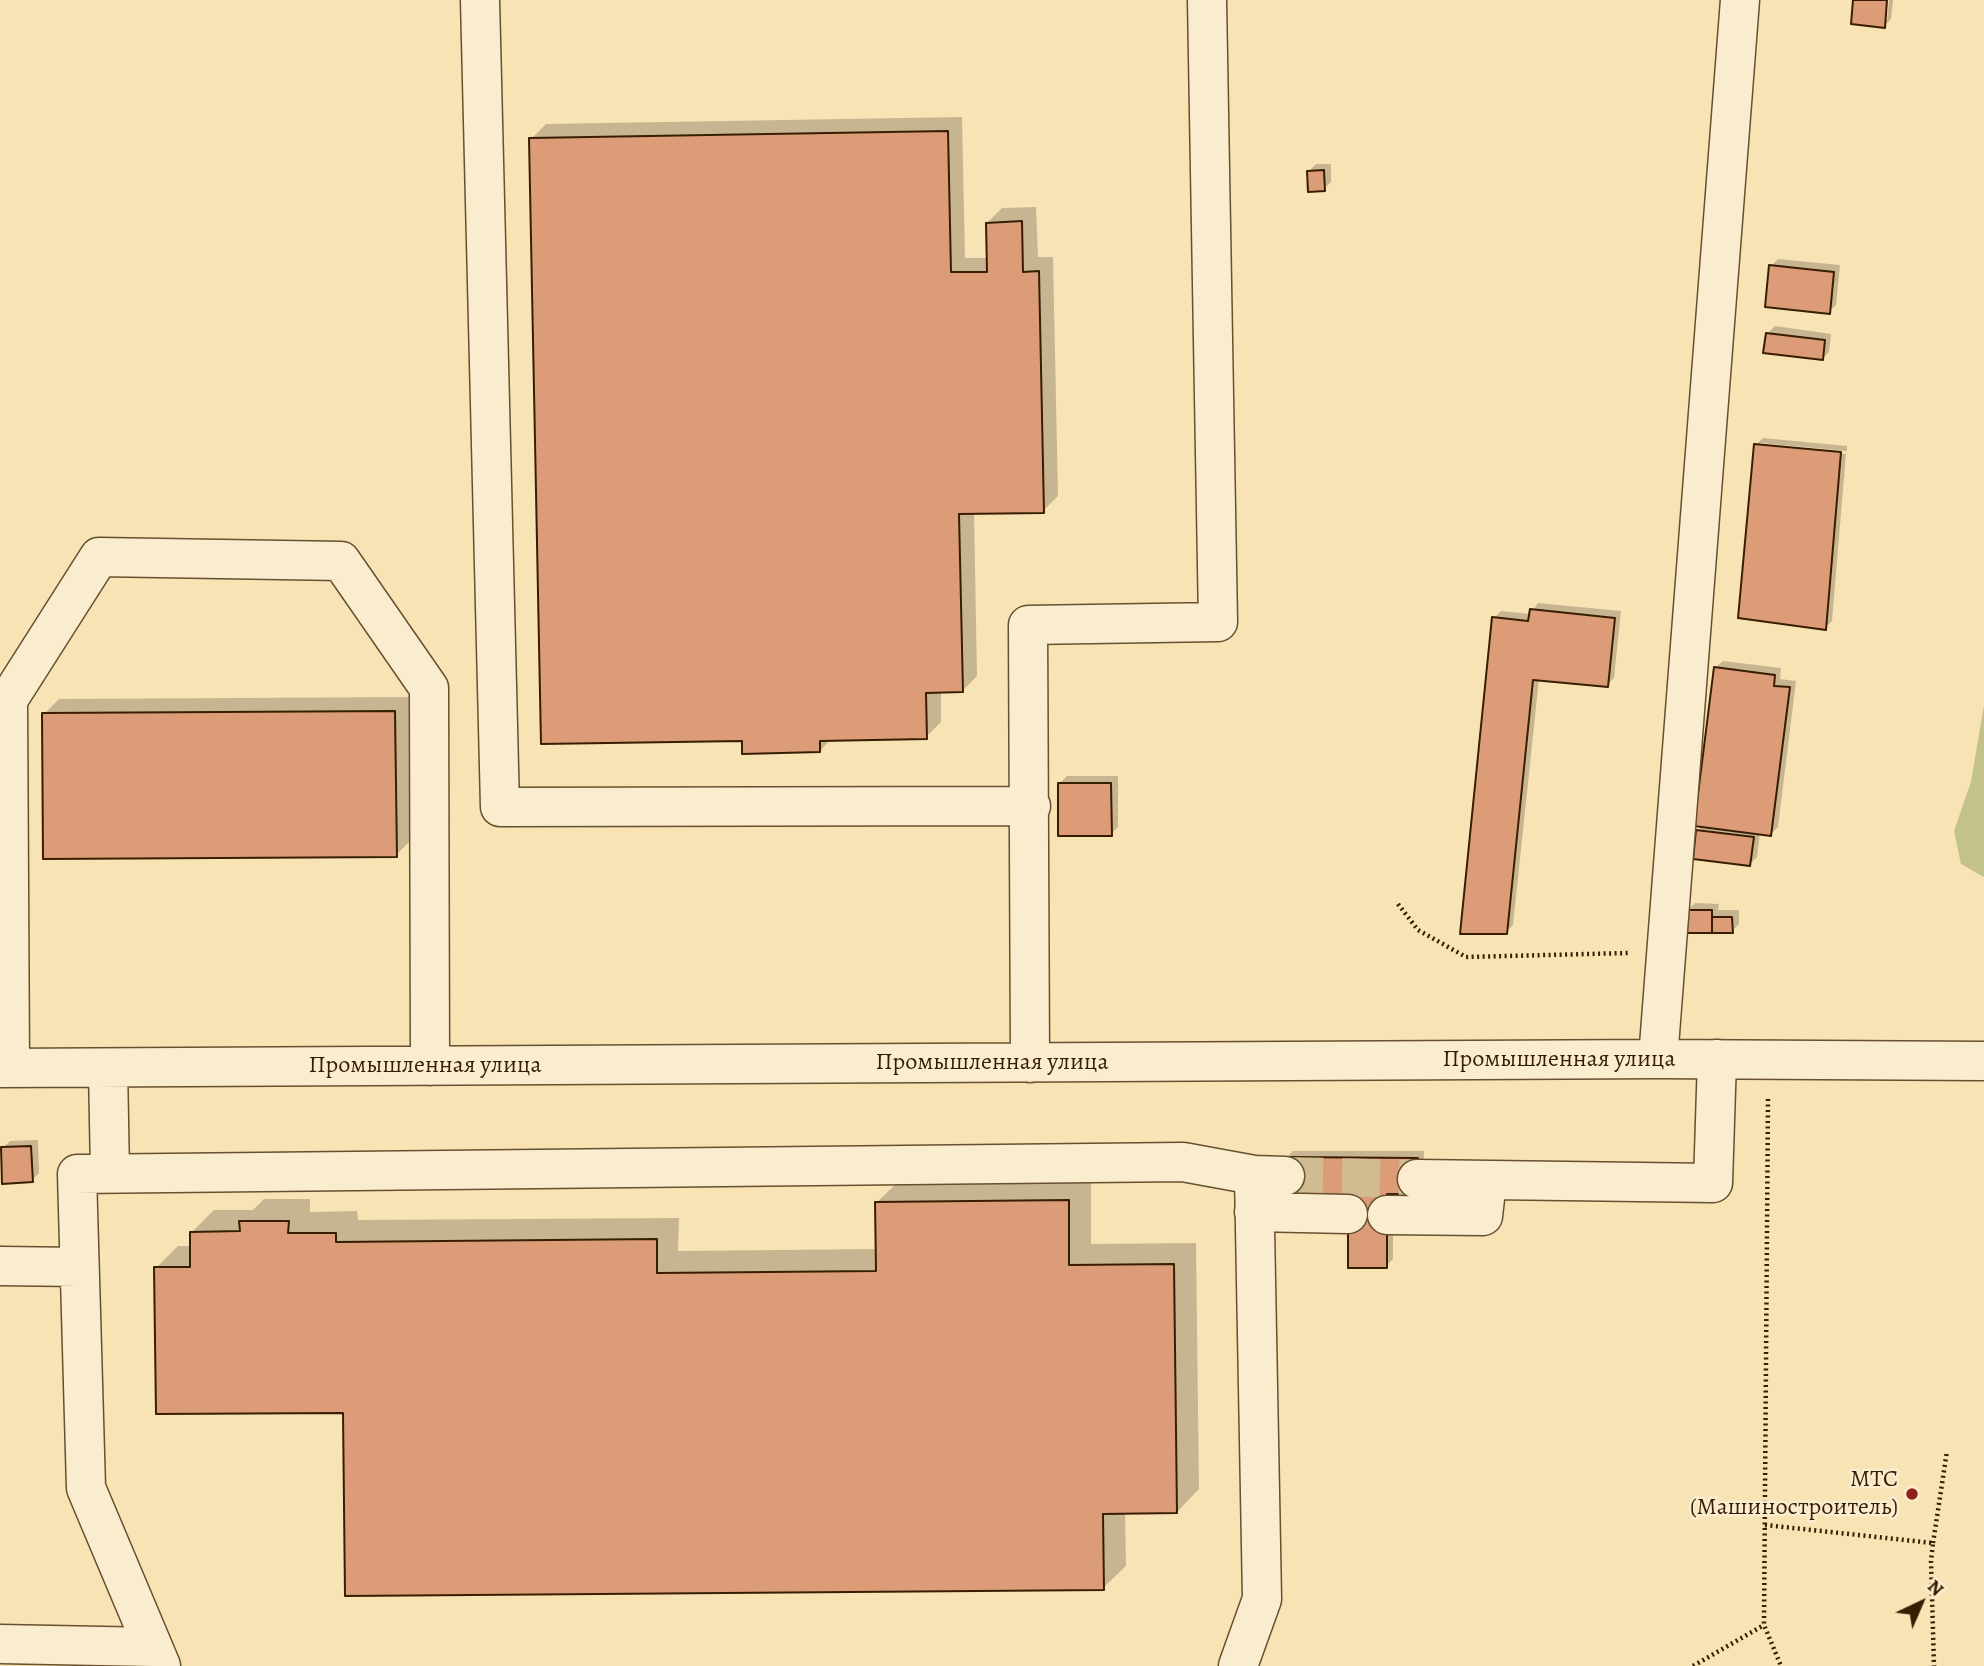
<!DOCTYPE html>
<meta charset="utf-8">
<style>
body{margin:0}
#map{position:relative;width:1984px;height:1666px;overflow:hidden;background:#f8e3b5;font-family:Alegreya,serif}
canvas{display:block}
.north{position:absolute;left:1886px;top:1568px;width:70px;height:70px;-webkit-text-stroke:5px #faedcf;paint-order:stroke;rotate:44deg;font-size:19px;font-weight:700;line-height:28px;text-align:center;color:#371e02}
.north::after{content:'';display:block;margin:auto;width:24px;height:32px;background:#371e02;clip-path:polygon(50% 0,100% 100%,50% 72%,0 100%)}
</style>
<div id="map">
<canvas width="1984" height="1666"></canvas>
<div class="north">N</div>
</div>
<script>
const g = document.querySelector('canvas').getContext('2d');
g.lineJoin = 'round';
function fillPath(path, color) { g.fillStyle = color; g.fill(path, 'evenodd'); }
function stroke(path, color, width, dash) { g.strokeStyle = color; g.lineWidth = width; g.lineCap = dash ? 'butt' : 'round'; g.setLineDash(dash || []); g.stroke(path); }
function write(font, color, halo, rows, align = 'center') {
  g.font = font + ' Alegreya,serif'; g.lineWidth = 5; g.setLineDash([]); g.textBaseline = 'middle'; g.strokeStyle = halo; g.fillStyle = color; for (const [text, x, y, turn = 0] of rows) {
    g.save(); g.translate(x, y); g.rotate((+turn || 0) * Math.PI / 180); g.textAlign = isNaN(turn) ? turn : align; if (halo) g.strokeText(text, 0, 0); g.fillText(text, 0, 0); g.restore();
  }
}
const green = new Path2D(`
 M1984,705V877L1961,864L1954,831L1971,782Z`);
const shadow = new Path2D(`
 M1855,0H1885L1883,21H1887L1889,0H1893L1891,19L1884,26Z
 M962,117L965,258H988L987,223L1002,208L1036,207L1038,257H1053L1058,496L1043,511L974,512L977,676L962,691H941V722L926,737L831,739L820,751L743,739L531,139L546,124Z
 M1316,164H1331V182L1324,189L1309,171Z
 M1778,259L1840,265L1836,305L1829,312L1771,266Z
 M1775,326L1831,334L1829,352L1822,359L1768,333Z
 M1763,438L1847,446V451L1760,443V446L1846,454L1832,621L1825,628L1756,445Z
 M1538,603L1621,611L1614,678L1607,685L1539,679L1513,925L1506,932L1494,618L1501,611L1531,614Z
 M1723,661L1781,668L1780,679L1796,681L1778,827L1771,834L1760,833L1757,857L1750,864L1698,830L1703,826L1715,668Z
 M410,697L411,840L396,855L44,714L59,699Z
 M1067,776H1118V827L1111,834L1060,783Z
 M1695,903L1719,904L1718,910H1739V924L1732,931L1688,910Z
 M38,1140L39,1173L32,1180L3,1148L10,1141Z
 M1293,1151H1424L1423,1185L1393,1192V1259L1386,1266L1350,1196L1286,1158Z
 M1091,1178V1244L1196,1243L1199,1489L1177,1512H1125L1126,1566L1103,1588L345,1411L156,1268L178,1246H192V1232L214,1210H253L264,1199H310V1212L357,1211L358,1220L679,1218L678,1251L878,1249L877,1202L900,1180Z`);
const building = new Path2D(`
 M1853,0H1887L1885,28L1851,24Z
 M948,131L951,272H987L986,223L1022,221L1023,272L1039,271L1044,513L959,514L963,692L926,693L927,739L820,741V752L742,754V741L541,744L529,138Z
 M1324,170L1325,191L1308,192L1307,171Z
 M1769,265L1834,272L1830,314L1765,307Z
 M1766,333L1825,340L1823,360L1763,353Z
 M1754,444L1841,452L1826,630L1738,618Z
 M1530,609L1615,618L1608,687L1533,680L1507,934H1460L1492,617L1528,621Z
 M1714,667L1775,675L1774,686L1790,687L1771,836L1694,826Z
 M395,711L397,857L43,859L42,713Z
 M1058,783H1111L1112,836H1058Z
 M1696,830L1754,837L1750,866L1693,859Z
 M1686,910H1712V933H1686Z
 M1712,917H1732L1733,933H1712Z
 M31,1146L33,1182L2,1184L1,1147Z
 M1285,1157L1418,1158L1417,1194H1387V1268H1348V1198L1285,1197Z
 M1069,1200V1265L1174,1264L1177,1513L1103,1514L1104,1590L345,1596L343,1413L156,1414L154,1267H190V1232L240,1231L239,1221H289L288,1233H336V1242L657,1239V1273L876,1271L875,1202Z`);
const minorTunnel = new Path2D(`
 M1285,1176L1417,1179`);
const path = new Path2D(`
 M1398,904L1418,930L1466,957L1629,953
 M1768,1099L1764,1625L1781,1666
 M1765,1525L1933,1543L1931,1561L1934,1666
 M1933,1543L1947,1451
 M1693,1666L1764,1625`);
const minor = new Path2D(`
 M480,0L500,807L1031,806
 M1658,1059L1740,0
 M1030,1063L1028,625L1218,622L1207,0
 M0,1068L1658,1059L1984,1061
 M10,1068L8,700L99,557L341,561L429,688L430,1066
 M108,1068L110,1173
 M1417,1179L1713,1183L1717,1059
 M1254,1212L1348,1214
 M1387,1215L1483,1216L1487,1181
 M0,1266L79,1267
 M0,1644L153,1647
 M161,1666L86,1488L77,1174L1183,1162L1254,1175L1285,1176
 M1238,1666L1262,1599L1254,1175`);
const markers = [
 [1912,1494,7,"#8f2418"]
];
const streetNames = [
 ["Промышленная улица",1559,1060],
 ["Промышленная улица",992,1063],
 ["Промышленная улица",425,1066]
];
const poiNames = [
 ["МТС",1898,1480],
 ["(Машиностроитель)",1898,1508]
];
fillPath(green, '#c2c28a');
fillPath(shadow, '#0003');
fillPath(building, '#dd9c78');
stroke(building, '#371e02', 2);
stroke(minorTunnel, '#d1bc91', 38, [38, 19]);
stroke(minor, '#674f2f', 41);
stroke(path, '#371e02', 4.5, [2, 3.5]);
stroke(minor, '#faedcf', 38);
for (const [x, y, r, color] of markers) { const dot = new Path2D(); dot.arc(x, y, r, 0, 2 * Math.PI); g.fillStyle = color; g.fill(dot); stroke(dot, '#faedcf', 2.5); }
write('24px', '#371e02', '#faedcf', streetNames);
write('24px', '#371e02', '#faedcf', poiNames, 'right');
</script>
